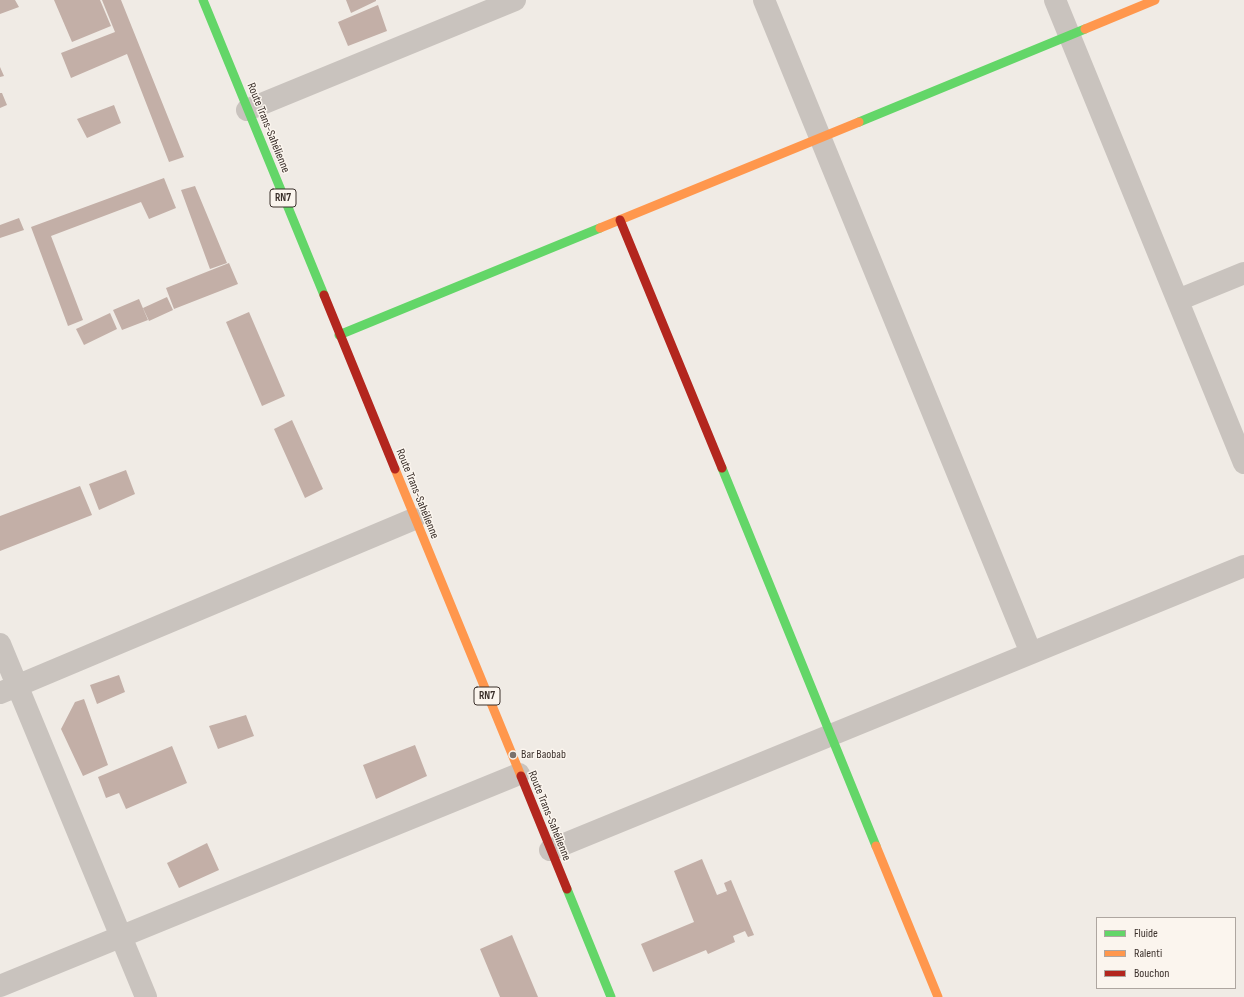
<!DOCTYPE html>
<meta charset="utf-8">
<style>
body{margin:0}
#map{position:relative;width:1244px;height:997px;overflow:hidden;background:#f0ebe5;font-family:"Sofia Sans Condensed",sans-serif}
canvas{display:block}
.legend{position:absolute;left:1096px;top:917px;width:140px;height:72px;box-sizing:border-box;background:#fbf5ee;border:1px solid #aea6a0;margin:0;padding:5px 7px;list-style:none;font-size:12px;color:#3b302b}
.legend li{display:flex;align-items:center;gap:8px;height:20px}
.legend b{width:20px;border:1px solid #aea6a0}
</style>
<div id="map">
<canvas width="1244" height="997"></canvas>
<ul class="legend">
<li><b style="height:5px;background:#63d668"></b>Fluide</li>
<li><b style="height:5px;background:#ff974d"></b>Ralenti</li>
<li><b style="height:5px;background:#b3261e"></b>Bouchon</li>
</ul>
</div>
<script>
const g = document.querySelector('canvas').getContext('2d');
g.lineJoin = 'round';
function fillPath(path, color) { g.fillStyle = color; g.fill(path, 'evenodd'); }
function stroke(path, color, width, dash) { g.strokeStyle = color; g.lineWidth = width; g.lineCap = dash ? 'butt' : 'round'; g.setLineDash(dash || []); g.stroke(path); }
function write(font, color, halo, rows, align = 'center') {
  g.font = font + ' "Sofia Sans Condensed",sans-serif'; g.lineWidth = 3; g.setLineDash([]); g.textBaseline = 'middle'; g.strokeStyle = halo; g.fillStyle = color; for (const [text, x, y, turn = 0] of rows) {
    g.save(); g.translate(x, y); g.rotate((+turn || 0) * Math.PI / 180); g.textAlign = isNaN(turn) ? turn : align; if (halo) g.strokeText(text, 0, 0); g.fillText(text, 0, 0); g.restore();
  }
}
const building = new Path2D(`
 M0,0H15L19,7L0,14Z
 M54,0H100L111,26L72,42Z
 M102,0H121L184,157L169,162L127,54L71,78L61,53L115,32Z
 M346,0H376V1L351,13Z
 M378,5L387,31L348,46L338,22Z
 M0,67L4,76L0,77Z
 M0,93H2L7,105L0,108Z
 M114,105L121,123L87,138L77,119Z
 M164,178L176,208L149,219L141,202L51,236L83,320L68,326L31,227Z
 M195,186L227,263L210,269L181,190Z
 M19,218L24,230L0,238V225Z
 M229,263L238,284L174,309L166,288Z
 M167,297L173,310L149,321L143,308Z
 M139,299L148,320L122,330L113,310Z
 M249,312L285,396L262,406L226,322Z
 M110,313L117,329L84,345L76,329Z
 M292,420L323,489L305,498L274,429Z
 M126,470L135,494L99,510L89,484Z
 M80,486L92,515L0,551V516Z
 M119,675L125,692L97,704L90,685Z
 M84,699L108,765L83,776L61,729L75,702Z
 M246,715L254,736L218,749L209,726Z
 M415,745L427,776L376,799L363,765Z
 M172,746L187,783L126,809L119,793L106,798L98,777Z
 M207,843L219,870L179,888L167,863Z
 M702,859L717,895L727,891L724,883L731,880L754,935L748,937L745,931L733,936L735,942L708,954L706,950L653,972L641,944L694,922L674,871Z
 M512,935L538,997H500L480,949Z`);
const street = new Path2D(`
 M764,0L1031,653
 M1055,0L1244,463
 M247,110L515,0
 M1178,300L1244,273
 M0,644L146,997
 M0,693L414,519
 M550,850L1244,566
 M0,986L519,774`);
const fast = new Path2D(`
 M203,0L324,295
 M859,122L1085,29
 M339,335L600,228
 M722,468L876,846
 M567,889L611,997`);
const slow = new Path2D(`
 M1085,29L1155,0
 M600,228L859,122
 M395,469L521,776
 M876,846L938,997`);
const jam = new Path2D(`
 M620,220L722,468
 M324,295L395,469
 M521,776L567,889`);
const markers = [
 [513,755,4,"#7a716c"]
];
const shields = [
 [283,198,26],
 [487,696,26]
];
const shieldNames = [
 ["RN7",283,198],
 ["RN7",487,696]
];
const streetNames = [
 ["Route Trans-Sahélienne",268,128,68],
 ["Route Trans-Sahélienne",417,494,68],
 ["Route Trans-Sahélienne",549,816,68]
];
const poiNames = [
 ["Bar Baobab",521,755]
];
fillPath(building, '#c3afa7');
stroke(street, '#c9c3be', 22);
stroke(fast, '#63d668', 9);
stroke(slow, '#ff974d', 9);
stroke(jam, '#b3261e', 9);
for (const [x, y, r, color] of markers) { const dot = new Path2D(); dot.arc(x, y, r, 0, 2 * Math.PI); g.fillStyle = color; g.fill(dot); stroke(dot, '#fbf5ee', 1.5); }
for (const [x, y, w] of shields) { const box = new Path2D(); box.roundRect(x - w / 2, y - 9, w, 18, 3); g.fillStyle = '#fbf5ee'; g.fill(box); stroke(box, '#3b302b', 1); }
write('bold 11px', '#3b302b', null, shieldNames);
write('12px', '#3b302b', '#fbf5ee', streetNames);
write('12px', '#3b302b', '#fbf5ee', poiNames, 'left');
</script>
